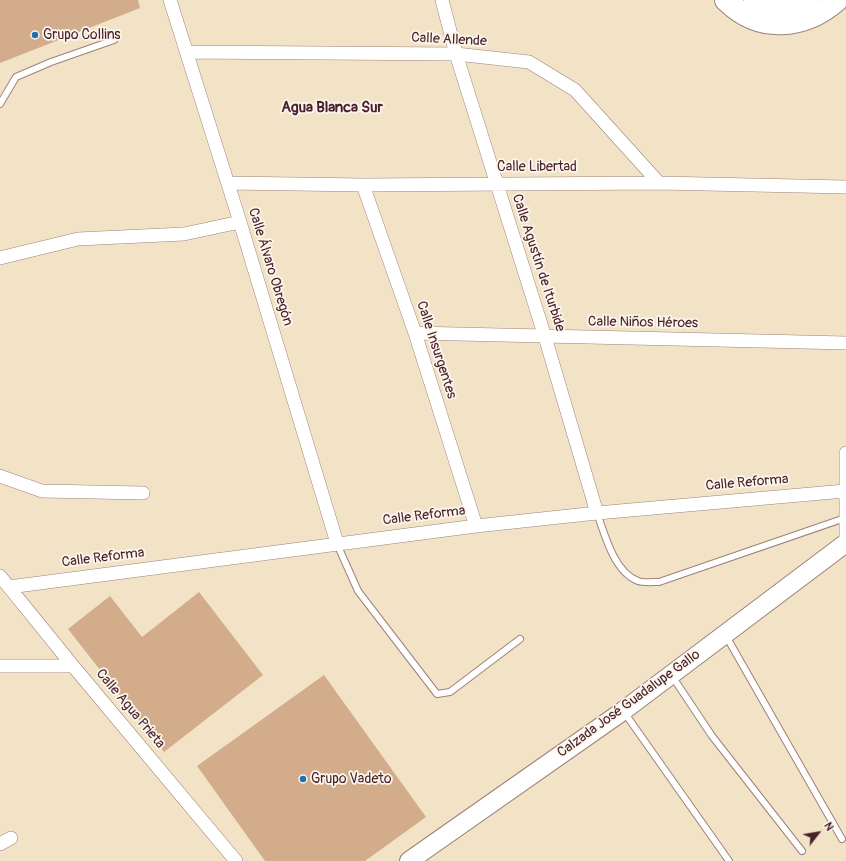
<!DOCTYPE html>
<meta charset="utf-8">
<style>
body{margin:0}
#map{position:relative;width:846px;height:861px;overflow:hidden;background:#f2e3c7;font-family:Pangolin,sans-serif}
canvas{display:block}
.north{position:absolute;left:798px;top:813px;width:40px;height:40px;-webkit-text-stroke:3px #fbf7ec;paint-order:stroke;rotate:59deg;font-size:11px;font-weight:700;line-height:16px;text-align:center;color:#4a1f2b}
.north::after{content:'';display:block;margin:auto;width:14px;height:18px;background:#4a1f2b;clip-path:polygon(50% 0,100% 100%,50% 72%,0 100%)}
</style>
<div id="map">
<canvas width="846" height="861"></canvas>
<div class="north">N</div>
</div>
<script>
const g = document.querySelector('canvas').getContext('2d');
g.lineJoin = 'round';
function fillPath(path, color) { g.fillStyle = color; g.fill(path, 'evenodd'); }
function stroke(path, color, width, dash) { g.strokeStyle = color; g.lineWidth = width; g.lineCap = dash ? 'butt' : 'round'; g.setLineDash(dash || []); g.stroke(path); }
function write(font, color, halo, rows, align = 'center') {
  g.font = font + ' Pangolin,sans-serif'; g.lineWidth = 3.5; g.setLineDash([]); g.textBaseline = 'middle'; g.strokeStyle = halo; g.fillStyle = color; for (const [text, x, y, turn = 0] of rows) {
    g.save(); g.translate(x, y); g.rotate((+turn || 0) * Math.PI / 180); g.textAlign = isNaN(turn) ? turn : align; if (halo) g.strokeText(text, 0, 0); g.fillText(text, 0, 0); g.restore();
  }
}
const building = new Path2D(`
 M0,0H138L140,8L0,63Z
 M199,592L263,675L164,752L68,629L110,596L142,637Z
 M324,675L426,817L365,861H265L197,766Z`);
const lane = new Path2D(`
 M0,104L16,77L51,62L114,40
 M597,513C605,535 614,572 638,581C643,583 653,582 659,582L845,518
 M337,544L358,591L437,694L450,692L520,639
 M726,636L842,839
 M672,676L712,736L802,851
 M624,712L729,861`);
const street = new Path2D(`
 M170,0L240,222L337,543
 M442,0L456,54L545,337L597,513
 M187,52L456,54L529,62L575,90L659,183
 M228,183L363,185L659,183L846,187
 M363,185L415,333L476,526
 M0,258L78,239L184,234L240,222
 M415,333L846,343
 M0,476L42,491L143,493
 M846,543V453
 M0,576L73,666L236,861
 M9,587L476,526L597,513L845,491
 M0,666H73
 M0,844L11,838`);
const secondary = new Path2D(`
 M409,861L623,711L846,543`);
const highway = new Path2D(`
 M726,0C759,33 804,29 837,0
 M755,0C772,7 791,7 807,0`);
const markers = [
 [35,35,4,"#1f6fb2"],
 [303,779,4,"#1f6fb2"]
];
const poiNames = [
 ["Grupo Collins",43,35],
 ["Grupo Vadeto",311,779]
];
const streetNames = [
 ["Calle Allende",449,40,3],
 ["Calle Libertad",537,167],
 ["Calle Agustín de Iturbide",538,263,72],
 ["Calle Álvaro Obregón",270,267,73],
 ["Calle Niños Héroes",643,323,1],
 ["Calle Insurgentes",436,350,72],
 ["Calle Reforma",747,483,-5],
 ["Calle Reforma",424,516,-7],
 ["Calle Reforma",103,558,-7],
 ["Calzada José Guadalupe Gallo",629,704,-36],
 ["Calle Agua Prieta",130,709,50]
];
const neighbourhoodNames = [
 ["Agua Blanca Sur",332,108]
];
fillPath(building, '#d3ad8b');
stroke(lane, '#9e8179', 8);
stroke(street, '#9e8179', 14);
stroke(secondary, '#9e8179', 20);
stroke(highway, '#9e8179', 24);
stroke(lane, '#fff', 6);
stroke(street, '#fff', 13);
stroke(secondary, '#fff', 18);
stroke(highway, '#fff', 22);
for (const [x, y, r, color] of markers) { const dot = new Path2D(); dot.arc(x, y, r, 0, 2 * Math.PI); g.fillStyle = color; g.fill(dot); stroke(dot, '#fbf7ec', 1.5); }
write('14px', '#4a1f2b', '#fbf7ec', poiNames, 'left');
write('14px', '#4a1f2b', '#fbf7ec', streetNames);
write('bold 15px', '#4a1f2b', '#fbf7ec', neighbourhoodNames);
</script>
